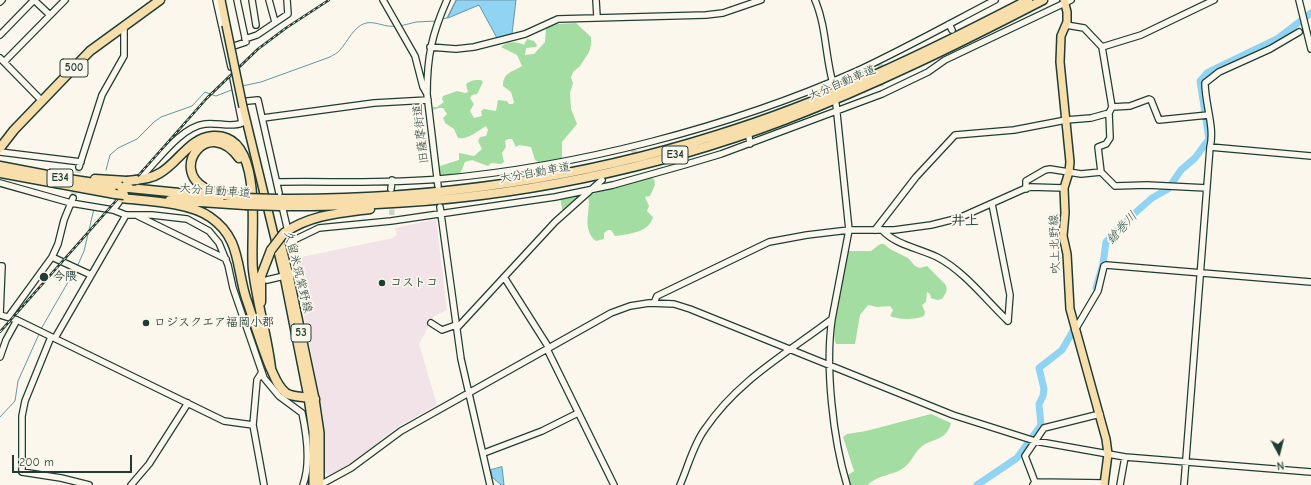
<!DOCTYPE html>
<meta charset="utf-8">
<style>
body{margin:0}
#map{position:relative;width:1311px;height:485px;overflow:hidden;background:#fbf7ec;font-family:"Comic Neue",sans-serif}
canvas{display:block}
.north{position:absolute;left:1259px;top:433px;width:40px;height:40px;-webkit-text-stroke:3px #fbf7ec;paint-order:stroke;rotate:173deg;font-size:11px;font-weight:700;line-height:16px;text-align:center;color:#1f3d34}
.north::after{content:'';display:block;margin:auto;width:14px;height:18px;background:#1f3d34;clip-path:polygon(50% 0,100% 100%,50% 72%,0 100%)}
.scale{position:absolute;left:12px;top:455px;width:120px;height:18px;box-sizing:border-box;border:2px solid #1f3d34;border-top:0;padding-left:5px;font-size:12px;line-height:14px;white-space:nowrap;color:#1f3d34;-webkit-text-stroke:3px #fbf7ec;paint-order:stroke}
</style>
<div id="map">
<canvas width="1311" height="485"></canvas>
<div class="north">N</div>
<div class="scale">200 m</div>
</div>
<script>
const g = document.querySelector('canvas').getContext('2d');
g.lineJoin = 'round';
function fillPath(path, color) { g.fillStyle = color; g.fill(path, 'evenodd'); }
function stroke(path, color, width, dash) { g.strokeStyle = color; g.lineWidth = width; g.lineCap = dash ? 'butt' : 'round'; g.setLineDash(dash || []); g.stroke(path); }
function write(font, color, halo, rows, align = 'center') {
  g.font = font + ' "Comic Neue","Klee One",sans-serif'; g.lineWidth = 3.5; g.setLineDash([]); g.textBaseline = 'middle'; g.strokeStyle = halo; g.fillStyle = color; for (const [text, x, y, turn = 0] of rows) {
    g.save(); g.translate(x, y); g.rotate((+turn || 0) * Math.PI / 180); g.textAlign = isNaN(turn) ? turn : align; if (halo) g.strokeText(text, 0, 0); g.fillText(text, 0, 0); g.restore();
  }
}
const built = new Path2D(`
 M436,219L447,310L434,316L419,344L437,405L396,428L360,457L331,476L324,472L323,414L297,282L302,280L297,258L393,238L397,235L395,228Z`);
const green = new Path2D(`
 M576,23L591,37V45L589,52L580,66L573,72L571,78L573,83L570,93L571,109L577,124L562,142V158L540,163L535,160L531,147L519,145L516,147L512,139H508L505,141L506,147L502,153L504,162L501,164L491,163L488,166L472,160L465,162L460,174L440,176L438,173L440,166L459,160V153L474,156L482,149L478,141L480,137L486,136L488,130L486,126C478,131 468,140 458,138L454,129L445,123L443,118L447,114L443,108H439L433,110L432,107H437L444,102L442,99L443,96L457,91L465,93L468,92L466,84C471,80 475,80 481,80L483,82L477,94L472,95L470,98L474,104L470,111L474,118L482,116L481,111L484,109L496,111L498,100L507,101L509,104H513L514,102L511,92L503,86C503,72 513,72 522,66L517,55L501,47C506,41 517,41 524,45L527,39L534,41L537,45L536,47L526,48L525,55L534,54L545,42L546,28L550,25L558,24Z
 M650,177L654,179L655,185L650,196L645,197L649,206L647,211L653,217C649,233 628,234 615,236L611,230H608L604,233V239L596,241C584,232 588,217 589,204C589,200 588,199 589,195Z
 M584,194L563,213L560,198Z
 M880,244H884L890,249L908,258L915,266L920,268L927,266L945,284C949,290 945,294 942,299L937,300L931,298L930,294L927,292L926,302L922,305L925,312L924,316C915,320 899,320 890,316L893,310L890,306L877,307L868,305L860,315L855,344H836C829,329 846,270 848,251H871Z
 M931,414L951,423C946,443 930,437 919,449C914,454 911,462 906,466C895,476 878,474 868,485H850L848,475L854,471L843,437L847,434L866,431Z`);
const water = new Path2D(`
 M457,0H516L512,34L497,38L479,5L448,18Z
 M502,467L504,485H501L492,477L491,470Z`);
const stream = new Path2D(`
 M442,19L447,18L456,0
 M400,26L416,22L436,21
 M242,86L261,82L330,57C333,55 338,53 340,50C348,41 354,26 366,23C377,21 385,28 396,26
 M106,170L110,155L118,148L137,139L154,122L161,117L192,106L205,92L216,96L234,89
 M77,267L84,251L94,209
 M41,329L75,270
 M0,417L15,401L18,381L39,334`);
const river = new Path2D(`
 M1096,288L1103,264L1106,242L1135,213L1152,198L1168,189L1181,170L1195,158L1209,139L1200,81L1207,73L1215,69L1277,39L1311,13
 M977,485L1017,458L1041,425L1039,404L1043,396L1044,389L1039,368L1062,350L1077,324`);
const minorTunnel = new Path2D(`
 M880,64L881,89
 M626,159L636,150
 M73,198L79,167
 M391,201L392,215
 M241,285L258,282`);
const minor = new Path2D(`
 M34,0L50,15
 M216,0L231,67
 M252,0L256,25
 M269,0L275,22
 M383,0L415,56L423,87L427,94L438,186
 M596,0L597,17
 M815,0C827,28 825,59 834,87
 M1299,0L1311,49
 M0,2L2,0
 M949,24L952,30
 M1066,25L1084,28L1102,47
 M0,35L34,0
 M245,39L257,35L288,14L287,0
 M430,47L456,49L474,47L525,34L558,19L706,15L723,13L761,0
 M228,48L246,42L237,0
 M0,58L42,101
 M4,62L65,0
 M427,94C427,56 432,34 447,0
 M238,102L258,100L279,193
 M1112,107L1130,106L1149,99L1151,100L1159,120L1208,115
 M263,118L374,103L428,100
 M749,137L750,144
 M1210,147L1311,156
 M0,152L81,162
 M79,167L102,95L124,56V27
 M1101,172L1098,147L1106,144L1110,138L1109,113
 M143,175C159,159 181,127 205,124C217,122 231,128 242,123L233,78
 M277,182C331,181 385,184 439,179C576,167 731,127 857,71C904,49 949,24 995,0
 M0,183L71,203L113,210L126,215H152L187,219L209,231L219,243L228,265L233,288L264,378L279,396L302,413C307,436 311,463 303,485
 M391,189L392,180
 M1026,189V181L1045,170L1050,169L1081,174L1101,172L1115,186L1147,185L1207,188
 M992,204L1010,295L1008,321
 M440,207L461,359L490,485
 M113,210L119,202
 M283,210L287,227
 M138,216L226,259
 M875,230L916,177L955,135L1014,130L1066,120L1091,118L1109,113L1112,107L1102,47L1141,35L1214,0
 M882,230C896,245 918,248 937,257C964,271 986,300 1008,321
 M288,235L295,270L294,273L289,275
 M290,242L319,228L391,221L555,197L613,185L684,165L721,154L882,94L928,72L945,60L1071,0
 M52,257L91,275
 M0,266H2L0,315
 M504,277L549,348
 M267,280L284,276
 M654,303L657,296L769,242L807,235L849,230H894L931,225L959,218L1024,189L1031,187L1064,188
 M0,315L17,320L224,421L253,425
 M9,316L52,257L58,244L64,220L73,198
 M832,319C825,366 833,440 847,485
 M431,323L442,330L456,325
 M457,328L555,222L602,180
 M1075,330L1098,291L1104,266L1106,265L1311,282
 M51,337L25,401L22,416V472L61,478L89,485
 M55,338L126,215
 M547,349L614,485
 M0,357L6,340L17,320
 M262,372L257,380L253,425L264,485
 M484,453L542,431L578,413
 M1035,482L1025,456L1044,428L1100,414
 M131,485L149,464L188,403
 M320,485L351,468L401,431L611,313L630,306L649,303L674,304L690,309L953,415L1035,441L1125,457L1311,472
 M680,485C688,467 693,445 705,429C738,380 786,354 832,319L849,230L836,104
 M1033,485L1035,482L1105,483
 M1120,485L1125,457
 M1184,485L1210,147C1215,128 1205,104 1205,83L1219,72L1270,49L1299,32`);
const major = new Path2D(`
 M221,0L226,25
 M1064,0L1067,12V22L1061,36L1060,62L1070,162L1069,172L1064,188L1065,213L1063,236L1067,254L1070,309L1106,439L1108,454L1104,485
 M243,107L284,276L308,397L313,432V485
 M279,236L289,275L315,399L320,433V485`);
const highway = new Path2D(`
 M0,148L14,130L90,51L160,0
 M239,158C209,116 169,168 205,188C216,195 231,196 244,198
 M0,166L68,179L121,187
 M0,173L115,194
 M95,179L127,181
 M136,180C145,179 152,178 160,173C178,163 190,137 213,136C267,133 249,240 253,270C257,303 267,335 271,368
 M129,188L220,197
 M121,198C147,201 189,202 210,217C241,238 236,267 246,298C254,321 261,345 270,367C275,377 277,386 286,393C293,398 306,396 315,399
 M278,199C427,200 575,180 717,135C825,102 928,52 1028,0
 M170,200L245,205
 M280,206C312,206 344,206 376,204C514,198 655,169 784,120C873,86 958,44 1043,0
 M284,233C310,215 339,213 370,209
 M261,302V276L271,250`);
const rail = new Path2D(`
 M0,332L207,98L258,49L286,28L329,0`);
const majorBridge = new Path2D(`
 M226,25L243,107`);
const highwayBridge = new Path2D(`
 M127,181L136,180
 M121,187L129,188
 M115,194L124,195
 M244,198L278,199
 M245,205L280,206
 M271,250L284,233`);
const markers = [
 [44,277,5,"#1f3d34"],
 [382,283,4,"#1f3d34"],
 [146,323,4,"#1f3d34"]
];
const shields = [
 [74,68,28],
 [675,155,26],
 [60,178,26],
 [301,333,20]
];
const shieldNames = [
 ["500",74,68],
 ["E34",675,155],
 ["E34",60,178],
 ["53",301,333]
];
const streetNames = [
 ["大分自動車道",842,83,-23],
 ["旧薩摩街道",421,134,-97],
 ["大分自動車道",535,173,-10],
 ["大分自動車道",215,191,4],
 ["吹上北野線",1055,244,-92],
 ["久留米筑紫野線",298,272,76]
];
const poiNames = [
 ["今隈",53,277],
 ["コストコ",390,283],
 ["ロジスクエア福岡小郡",154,323]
];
const waterNames = [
 ["鎗巻川",1122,228,-47]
];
const quarterNames = [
 ["井上",965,221]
];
fillPath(built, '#f1e3e7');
fillPath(green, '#a4dda2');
fillPath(water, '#90d3f2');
stroke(water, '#6397a6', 1);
stroke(stream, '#6397a6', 1);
stroke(river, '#90d3f2', 7);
stroke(minorTunnel, '#cfd2c7', 5.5, [5.5, 3]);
stroke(minor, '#1f3d34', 8);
stroke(major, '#1f3d34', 10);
stroke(highway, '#1f3d34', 11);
stroke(minor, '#fbf7ec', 5.5);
stroke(major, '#f8deab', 7);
stroke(highway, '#f8deab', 8);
stroke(rail, '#1f3d34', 2.5);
stroke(rail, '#fbf7ec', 1, [3]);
stroke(majorBridge, '#1f3d34', 10, []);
stroke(highwayBridge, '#1f3d34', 11, []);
stroke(majorBridge, '#f8deab', 7);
stroke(highwayBridge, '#f8deab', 8);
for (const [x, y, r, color] of markers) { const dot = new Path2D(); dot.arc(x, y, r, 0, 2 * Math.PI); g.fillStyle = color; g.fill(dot); stroke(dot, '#fbf7ec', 1.5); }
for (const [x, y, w] of shields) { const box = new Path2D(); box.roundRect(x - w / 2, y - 9, w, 18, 3); g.fillStyle = '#fbf7ec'; g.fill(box); stroke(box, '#1f3d34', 1); }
write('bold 11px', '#1f3d34', null, shieldNames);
write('12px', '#1f3d34', '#fbf7ec', streetNames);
write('bold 12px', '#1f3d34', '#fbf7ec', poiNames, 'left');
write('italic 13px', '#365b5a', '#fbf7ec', waterNames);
write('bold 14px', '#1f3d34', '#fbf7ec', quarterNames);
</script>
